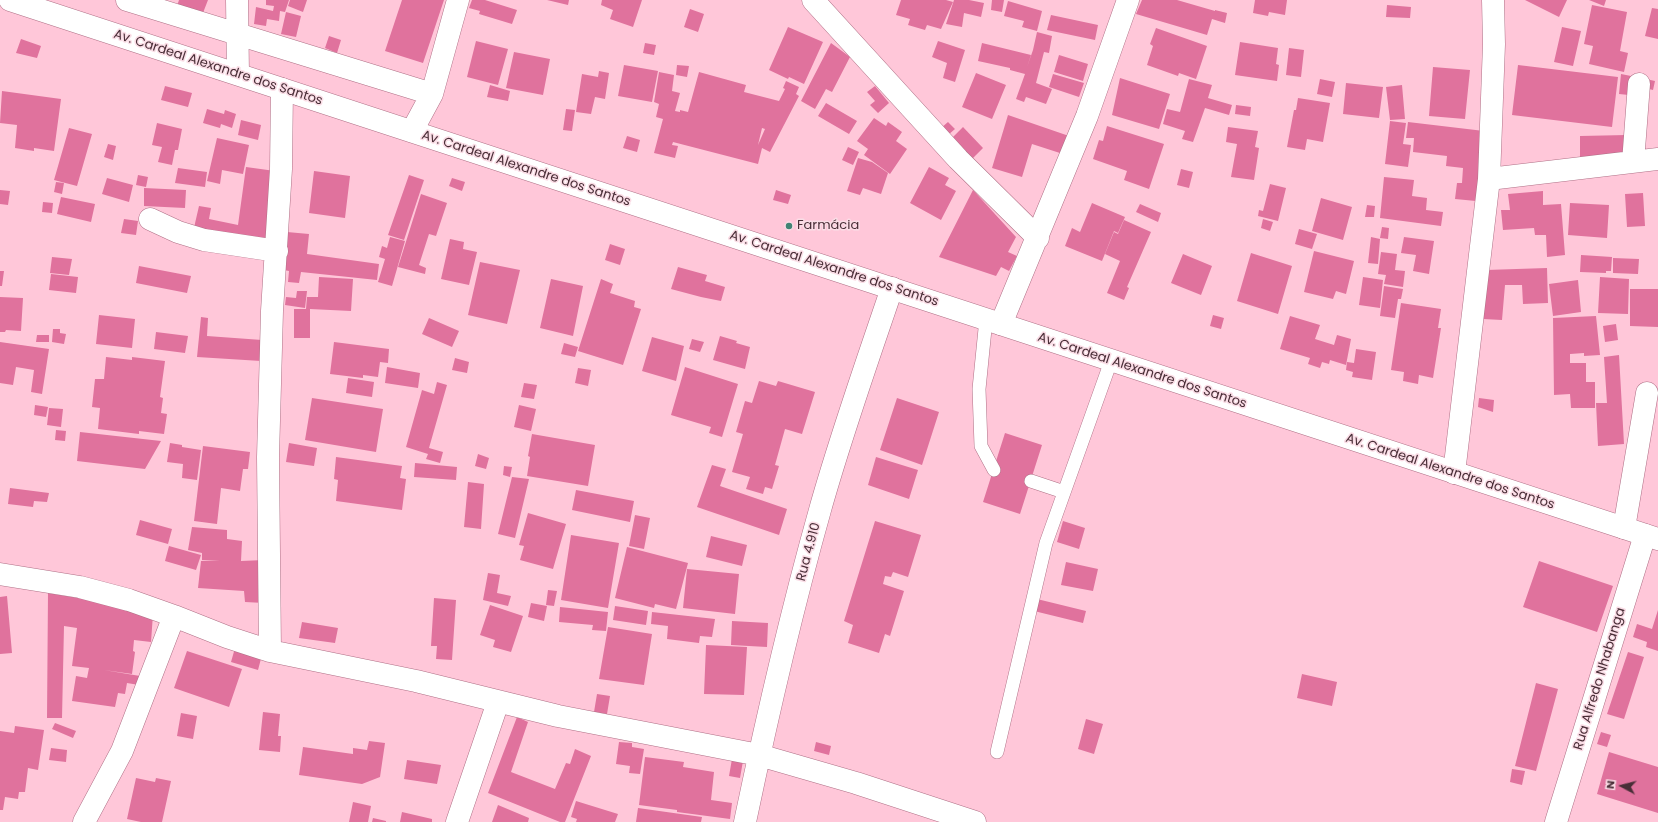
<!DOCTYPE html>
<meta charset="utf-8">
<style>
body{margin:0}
#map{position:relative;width:1658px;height:822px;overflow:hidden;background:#ffc7d9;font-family:Poppins,sans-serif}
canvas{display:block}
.north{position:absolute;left:1602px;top:766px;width:40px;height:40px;-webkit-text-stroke:3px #fadde6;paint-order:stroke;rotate:277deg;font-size:11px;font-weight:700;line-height:16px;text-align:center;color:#492e37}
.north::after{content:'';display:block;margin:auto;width:14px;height:18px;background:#492e37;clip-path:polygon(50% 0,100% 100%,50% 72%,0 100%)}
</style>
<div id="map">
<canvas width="1658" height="822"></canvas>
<div class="north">N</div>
</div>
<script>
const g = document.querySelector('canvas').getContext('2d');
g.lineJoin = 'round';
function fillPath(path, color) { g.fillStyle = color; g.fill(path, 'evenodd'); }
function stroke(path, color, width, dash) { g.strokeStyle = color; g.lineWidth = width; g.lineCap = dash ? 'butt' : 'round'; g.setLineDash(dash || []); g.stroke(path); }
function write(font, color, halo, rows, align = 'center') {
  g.font = font + ' Poppins,sans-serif'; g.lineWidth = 3; g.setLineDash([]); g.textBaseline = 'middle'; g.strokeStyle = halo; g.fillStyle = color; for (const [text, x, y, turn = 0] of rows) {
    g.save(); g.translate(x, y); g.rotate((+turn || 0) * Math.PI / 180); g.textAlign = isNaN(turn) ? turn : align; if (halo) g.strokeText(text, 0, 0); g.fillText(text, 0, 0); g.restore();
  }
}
const building = new Path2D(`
 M179,0H208L201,18L176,9Z
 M266,0H289L285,12L280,11L279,21L267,19L266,26L254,24L256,7L273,11L274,6L266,5Z
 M290,0H307L303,12L288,6Z
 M402,0H444L423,63L385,51Z
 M472,0H485L517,10L512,24L479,14L480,11L469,8Z
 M547,0H569L568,5Z
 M602,0H642L633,27L610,19L613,10L601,5Z
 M901,0H946L953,2L941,29L927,25L925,30L908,25L910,19L896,15Z
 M954,0H969L984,3L981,17L964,13L962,27L946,24Z
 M992,0H1004L1002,12L991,10Z
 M1142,0H1177L1215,11V10L1227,13L1225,23L1212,19L1207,35L1136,14Z
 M1255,0H1287L1285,15L1269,12L1268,16L1253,13Z
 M1525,0H1567L1559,17Z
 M1589,0H1606L1604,6Z
 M1008,1L1042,11L1037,31L1022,27L1024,21L1004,16Z
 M1387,5L1411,7L1410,18L1386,17Z
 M1592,5L1627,12L1620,51L1628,53L1624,72L1589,64L1593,46L1584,44Z
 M1652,8L1658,9V39L1645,36Z
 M690,9L704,14L698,32L684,27Z
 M286,12L301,16L296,37L281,34Z
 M1051,15L1098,25L1095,40L1047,30Z
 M788,27L823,42L804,84L789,77L788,79L769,70Z
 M1562,27L1581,31L1573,66L1554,62Z
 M1156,28L1207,46L1196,79L1179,73L1178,76L1147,65L1153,46L1150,44Z
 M1037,32L1052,36L1049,53L1044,52L1036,83L1052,89L1046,104L1026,97L1024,102L1016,99L1025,74L1010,70V68L978,61L982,43L1031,55L1027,67L1033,50Z
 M329,36L341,40L337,53L325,48Z
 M21,39L41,46L37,58L16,53Z
 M476,41L508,49L498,85L467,77Z
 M938,41L965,50L955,82L943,78L947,63L932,57Z
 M1240,42L1278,48L1276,64L1279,65L1277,81L1235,75Z
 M645,43L656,45L654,55L643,53Z
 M831,43L850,57L832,92L826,89L815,109L801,101Z
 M1289,48L1304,50L1301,77L1286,75Z
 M514,52L550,59L543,95L506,88Z
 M1059,55L1088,64L1083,81L1054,72Z
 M624,65L658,71L652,102L618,96Z
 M677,65L689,66L687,77L676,75Z
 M1518,65L1618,77L1612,127L1512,115Z
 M1433,67L1470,70L1465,119L1429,116Z
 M599,71L609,73L605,99L595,97L591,114L576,112L582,74L598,77Z
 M659,72L674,75L672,91L680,93L675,111L680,112V110L688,112L699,72L746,85L744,92L779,101L785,89L783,88L786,81L799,87L796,94L799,96L770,152L762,148L758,164L673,142L672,145L678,146L675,158L654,153L663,119L656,117L659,104L654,102ZM762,128L765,129L758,145Z
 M976,73L1006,85L992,119L962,107Z
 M1053,74L1084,83L1079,97L1049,87Z
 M1621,74L1631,76L1629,95L1619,94Z
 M1120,78L1170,94L1159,129L1112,115Z
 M1189,79L1212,85L1208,98L1232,105L1229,115L1205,108L1193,142L1182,139L1185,131L1163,124L1167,109L1180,112Z
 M1320,79L1335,82L1332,97L1317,94Z
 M1646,79L1655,81L1653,90L1645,88Z
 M1346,83L1383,87L1379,118L1343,114Z
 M490,85L510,91L508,101L487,97Z
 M1402,85L1405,119L1390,120L1386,87Z
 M165,86L192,93L188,107L161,100Z
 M875,86L889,103L878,113L870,105L875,101L867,92Z
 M2,91L61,99L54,151L34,148V151L15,148L17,125L0,123Z
 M1298,98L1330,103L1323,142L1307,139L1305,150L1287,147L1294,110H1296Z
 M826,103L857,121L849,134L818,116Z
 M1236,105L1251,107L1250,116L1235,114Z
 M207,109L224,114L225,110L236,114L232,128L221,124L220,128L203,123Z
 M566,109L575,110L572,131L563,130Z
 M1008,115L1069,136L1063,154L1032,144L1022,177L992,168Z
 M874,118L886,126L888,122L902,132L896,141L907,149L890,174L864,155L868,149L857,141Z
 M241,120L261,125L258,140L238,135Z
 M1390,121L1406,123L1403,144L1411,145L1408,167L1385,164Z
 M948,122L955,129L948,135L941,128Z
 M1408,122L1484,131L1476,201L1455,199L1457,183H1462L1463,168L1446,166L1447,156L1413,152L1414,138H1406Z
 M157,123L182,129L178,150H175L172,165L158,162L162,147L152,145Z
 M1107,126L1164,144L1149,189L1124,180L1127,171L1093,159L1099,140L1103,141Z
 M963,127L983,148L972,159L952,138Z
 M1228,127L1258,131L1255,147L1259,148L1254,180L1231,177L1237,144L1226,142Z
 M69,128L92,134L77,186L54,180Z
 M1627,135L1626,155L1580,159V136Z
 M627,136L640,140L637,152L623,148Z
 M217,138L249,145L243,174L222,170L220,184L207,181Z
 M108,144L116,146L113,160L104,157Z
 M848,147L859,152L853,165L842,160Z
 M858,158L872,162L888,173L881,194L863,188L860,195L847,191Z
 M246,167L275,171L268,246L193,232L199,206L211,208L209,219L238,225Z
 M929,167L949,178L945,185L956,191L941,220L910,203Z
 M178,168L207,172L205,187L175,183Z
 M1181,169L1193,172L1189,188L1177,185Z
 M314,171L350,176L345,218L309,213Z
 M138,175L148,177L146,187L136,185Z
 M409,175L424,180L404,240L388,235Z
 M1384,177L1414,180L1412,196L1427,198L1426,210L1443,212L1441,226L1380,218Z
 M107,178L133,185L129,202L102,194Z
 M452,178L465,182L462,191L449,186Z
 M56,182L64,183L62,194L54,192Z
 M1270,184L1286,188L1278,221L1258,216L1259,210L1263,211Z
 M144,188L186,190L185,208L144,206Z
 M0,190L10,191L8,205L0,204Z
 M776,190L791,195L788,204L773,200Z
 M973,190L1016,237L1008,252L1017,256L1009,271L1001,267L996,276L939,257Z
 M1543,191V205L1561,204L1565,255L1547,257L1546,235H1535L1534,228L1503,230L1501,210H1510L1508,194Z
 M1643,193L1645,226L1627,227L1625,194Z
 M421,194L447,203L436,236L429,234L419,265L426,268L425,274L398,267Z
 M61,197L95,204L91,222L57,214Z
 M1321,198L1352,207L1343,240L1312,231Z
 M43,202L53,203L52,213L42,212Z
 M1092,203L1125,217L1118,233L1114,231L1102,261L1065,246L1072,228L1080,232Z
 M1570,203L1609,205L1607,238L1568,235Z
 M1140,204L1161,213L1158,222L1136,212Z
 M1367,205L1375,206L1374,217H1365Z
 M124,219L138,221L136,235L121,233Z
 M1263,219L1273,222L1270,231L1261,228Z
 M1124,220L1151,232L1127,287L1129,288L1124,300L1107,293L1120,261L1105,254L1114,232L1118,234Z
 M1382,227L1389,228L1388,239L1380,238Z
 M1299,229L1317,234L1312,249L1295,244Z
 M287,232L309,234L307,254L379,264L377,280L301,272L299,283L288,282L289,271L284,270Z
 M390,237L405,241L392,286L378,282L385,259L379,257L382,246L387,248Z
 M1371,237L1380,239L1378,264L1368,263Z
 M1404,237L1434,241L1429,274L1413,271L1416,255L1401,253Z
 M450,239L464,242L463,249L477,252L469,285L441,279Z
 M610,244L625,249L620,265L605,260Z
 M1314,251L1354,261L1346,294L1336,291L1333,299L1304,292Z
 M1381,252L1397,254L1395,270L1405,271L1403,287L1384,284L1386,275L1378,274Z
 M1251,253L1292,266L1278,314L1237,301Z
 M1183,254L1212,266L1201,295L1171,283Z
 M1581,255L1612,257L1611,271H1606V273L1580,272Z
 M52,257L72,259L69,275L50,273Z
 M1613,258L1639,259L1638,274L1613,273Z
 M480,262L520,270L507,324L468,315Z
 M139,266L191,276L187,293L136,283Z
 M678,267L707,275L705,281L725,287L721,301L701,297L671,289Z
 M1547,268L1548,303L1523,304L1522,285H1505L1502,320L1483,319L1486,270Z
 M0,271H4L2,286H0Z
 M51,274L78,277L76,293L49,290Z
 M319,277L353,279L351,311L310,309V338H294V309H306L307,297H318Z
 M1363,277L1383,280L1380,308L1359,305Z
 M1600,277L1629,279L1628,314L1598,313Z
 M551,279L583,286L573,336L540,328Z
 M601,279L613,284L610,293L635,301L634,307L641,309L623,365L578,351Z
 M1578,280L1581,312L1553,316L1549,284Z
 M1384,286L1403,289L1401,299H1398L1395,318L1380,316Z
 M1630,289H1658V327L1630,326Z
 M297,291H307L305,308L285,305L286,297L296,298Z
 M0,297L23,298L21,331L6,330L5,332H0Z
 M1401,303L1441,309L1438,328H1441L1433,378L1419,375L1418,384L1403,381L1404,372L1391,370Z
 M99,315L135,319L132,348L96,344Z
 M1213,315L1224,318L1221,329L1210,326Z
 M1290,316L1320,325L1315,339L1334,345L1337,335L1351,339L1346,365L1330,360L1329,364L1322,362L1320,368L1308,364L1310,358L1280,349Z
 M1596,316L1600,355L1584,356V353L1570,354V363H1586V382H1595V408H1571L1570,394L1554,395L1553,318Z
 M201,317L208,318L207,336L262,340L261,361L197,357Z
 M429,318L459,331L452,347L422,334Z
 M1616,324L1618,340L1605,342L1603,326Z
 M53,329H60V333L66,334L64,344L52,342Z
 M156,332L188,336L185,353L154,349Z
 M37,335H49V342H36Z
 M720,336L737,341L736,343L750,347L745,369L713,360Z
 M652,337L684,346L676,381L642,371Z
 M692,339L704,342L700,352L689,349Z
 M0,342L49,349L42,394L31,392L34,370L16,367L13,385L0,383Z
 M334,342L389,349L388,363L380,362L378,377L363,375V378L330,374Z
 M564,343L578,347L575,357L561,354Z
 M1356,349L1376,352L1372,380L1352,377L1353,372L1346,370L1347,362L1354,363Z
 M1619,355L1624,444L1598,446L1596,403H1607L1604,357Z
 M106,357L132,360V357L165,361L160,397L163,398L161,413L167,414L164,434L139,431V434L98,429L100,408L92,407L95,379H104Z
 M455,358L469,362L467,373L452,370Z
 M387,367L420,373L418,388L385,383Z
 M685,367L738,384L722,437L709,433L711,427L671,415Z
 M578,368L591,370L588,386L575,383Z
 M348,378L374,382L372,397L346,393Z
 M759,381L776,386L778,381L815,392L802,434L785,429L775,465L779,466L772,489L765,487L763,494L746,489L750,477L732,472L743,434L736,432L745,401L752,403Z
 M437,382L447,385L429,448L443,452L440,463L426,459L428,454L406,447L422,390L434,394Z
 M524,383L537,385L534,399L521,397Z
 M312,398L383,409L376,452L305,440Z
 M897,398L939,412L922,465L880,450Z
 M1479,398L1494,400L1493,412L1478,407Z
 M35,405L48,407L46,417L34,415Z
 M519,405L536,409L531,431L514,427Z
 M49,408L63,409L61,427L47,425Z
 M56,430L66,431L65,441L55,440Z
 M80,432L161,441L145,469L77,461Z
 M1005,433L1042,445L1020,514L983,502Z
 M532,434L595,445L588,486L527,476L530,457L528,456Z
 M170,443L182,445V447L201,450L197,480L182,478L183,464L167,462Z
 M289,443L317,448L314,466L286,462Z
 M203,446L250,452L248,469H243L240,491L221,488L217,524L194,521Z
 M478,454L489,458L486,469L475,466Z
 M336,457L402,466L400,478L406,479L402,510L336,501L338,480L334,479Z
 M876,457L918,470L909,499L868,485Z
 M415,463L457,467L456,480L414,477Z
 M712,465L726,469L720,486L787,509L779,535L697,507Z
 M504,466L512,467L510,477L503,475Z
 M512,477L529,479L515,538L498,534Z
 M468,482L484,484L481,529L464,527Z
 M10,488L49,493L47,502L34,501L33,507L8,504Z
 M576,490L634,501L630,522L572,510Z
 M528,513L566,524L553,569L520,560L524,546L519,545Z
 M635,515L650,518L644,549L629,546Z
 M140,520L172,529L168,544L136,535Z
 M875,521L921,535L908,577L893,572L891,577L885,576L883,584L904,591L890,636L885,634L879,653L848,643L853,625L844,621Z
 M1063,521L1085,528L1079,549L1057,542Z
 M192,527L227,530V539L242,541L241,561L264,560V603L245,602L244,591L198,588L201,561L220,560H202V553L188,550Z
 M571,535L619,543L608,608L561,600Z
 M711,536L747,545L742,566L706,557Z
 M169,546L201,555L196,570L165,561Z
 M627,547L688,563L676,609L655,604L654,608L615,598Z
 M1539,561L1613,586L1597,632L1523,607Z
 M1066,562L1098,569L1093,591L1061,585Z
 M687,569L739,574L735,614L683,608Z
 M488,573L500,575L497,593L511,596L508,606L483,600Z
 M548,590L557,591L554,606L546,605Z
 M48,593L84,599V598L153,614L151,642L134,640L133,651L135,652L132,674L104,670L140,676L139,685L127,683L125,694L118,693L115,707L72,701L76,676L87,678L89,668L72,666L77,628L64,626L62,718H47Z
 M7,596L12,653L0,654V597Z
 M434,598L456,600L452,660L436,659L437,646H431Z
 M1037,599L1086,611L1083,623L1034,611Z
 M531,603L547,606L544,621L528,617Z
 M490,605L523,616L511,652L493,647L495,640L480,635Z
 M615,606L648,611L646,625L613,620Z
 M560,607L608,612L606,631L592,630L593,625L559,622Z
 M1658,610V651L1646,647L1647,642L1633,637L1637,624L1652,629Z
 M652,612L715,619L712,637L700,636L699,643L667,639L668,626L651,624Z
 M732,621L768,623L767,647L731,645Z
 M302,622L338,628L335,643L299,638Z
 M608,627L652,634L644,685L599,679Z
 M706,645L747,647L744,695L704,694Z
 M235,648L262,655L258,670L231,662Z
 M187,651L242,669L229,707L174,688Z
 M1628,652L1644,657L1624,719L1607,714Z
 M1302,674L1337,682L1332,706L1297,698Z
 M1536,683L1558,689L1536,771L1515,766Z
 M597,694L610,696L607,714L594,712Z
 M263,712L280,714L278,736H281L280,752L259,750Z
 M181,713L197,716L193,739L177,736Z
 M517,717L528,722L511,772L555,789L566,763L570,764L575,749L591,756L565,822H560L488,793Z
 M1086,719L1103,724L1094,754L1078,749Z
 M55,723L76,731L73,738L52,729Z
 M15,726L44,730L38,770L28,768L25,792H19L18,799L5,797L3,810H0V731L14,733Z
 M1601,732L1611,735L1607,747L1597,744Z
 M369,741L385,743L380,777L362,784L299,775L303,747L353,754V748L367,750Z
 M619,742L632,743V747L644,749L640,774L629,773L630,766L616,764Z
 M816,742L831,746L829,755L814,751Z
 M51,748L67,750L66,762L49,760Z
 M1609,752L1658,767V813L1597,794Z
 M645,757L684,762L683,767L714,772L711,800L732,803L730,819L677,812V810L639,805Z
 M732,759L743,761L740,778L729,776Z
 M407,760L441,765L437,784L404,779Z
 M1512,769L1525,771L1522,785L1510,782Z
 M136,778L155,782L156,778L171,781L162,822H141L127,819Z
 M576,801L618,814L615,822H576L577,819L571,817Z
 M353,802L371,806L368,822H349Z
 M498,805L529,818L528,822H492Z
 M638,808L702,817L701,822H636Z
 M402,812L432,819V822H400Z
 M373,818L386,821V822H372Z`);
const service = new Path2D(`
 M986,319L979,389L981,446L994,470
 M1031,481L1064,492
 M997,752L1046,543L1111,361`);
const minor = new Path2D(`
 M127,0L432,94
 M237,0L238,74
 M813,0L958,159L1038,238
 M412,131L432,94L458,0
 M1633,162L1639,84
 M1489,179L1658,159
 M150,219L178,232L204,240L277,251
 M1001,324L1087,116L1128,0
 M1454,473L1489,179L1494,44L1493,0
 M1624,528L1647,393
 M0,574L80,587L129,600L174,616L227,637L270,651L416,681L558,716L759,755L856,783L975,822
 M270,651L268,457L272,311L281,169L282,89
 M84,822L122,751L174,616
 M457,822L498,702
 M745,822C767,717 791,613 820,510C841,435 867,362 892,288
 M1556,822L1645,535`);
const tertiary = new Path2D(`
 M10,0L1658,539`);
const markers = [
 [789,226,4,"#418374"]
];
const streetNames = [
 ["Av. Cardeal Alexandre dos Santos",218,68,18],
 ["Av. Cardeal Alexandre dos Santos",526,169,18],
 ["Av. Cardeal Alexandre dos Santos",834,269,18],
 ["Av. Cardeal Alexandre dos Santos",1142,371,18],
 ["Av. Cardeal Alexandre dos Santos",1450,472,18],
 ["Rua 4.910",809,552,-75],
 ["Rua Alfredo Nhabanga",1600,679,-73]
];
const poiNames = [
 ["Farmácia",797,226]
];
fillPath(building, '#e0729d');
stroke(service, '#af7086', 14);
stroke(minor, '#af7086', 23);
stroke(tertiary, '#af7086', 23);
stroke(service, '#fff', 13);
stroke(minor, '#fff', 22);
stroke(tertiary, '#fff', 22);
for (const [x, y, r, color] of markers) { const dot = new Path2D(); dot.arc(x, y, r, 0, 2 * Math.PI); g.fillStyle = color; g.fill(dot); stroke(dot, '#fadde6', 1.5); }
write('13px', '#492e37', '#fadde6', streetNames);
write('13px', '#492e37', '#fadde6', poiNames, 'left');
</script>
